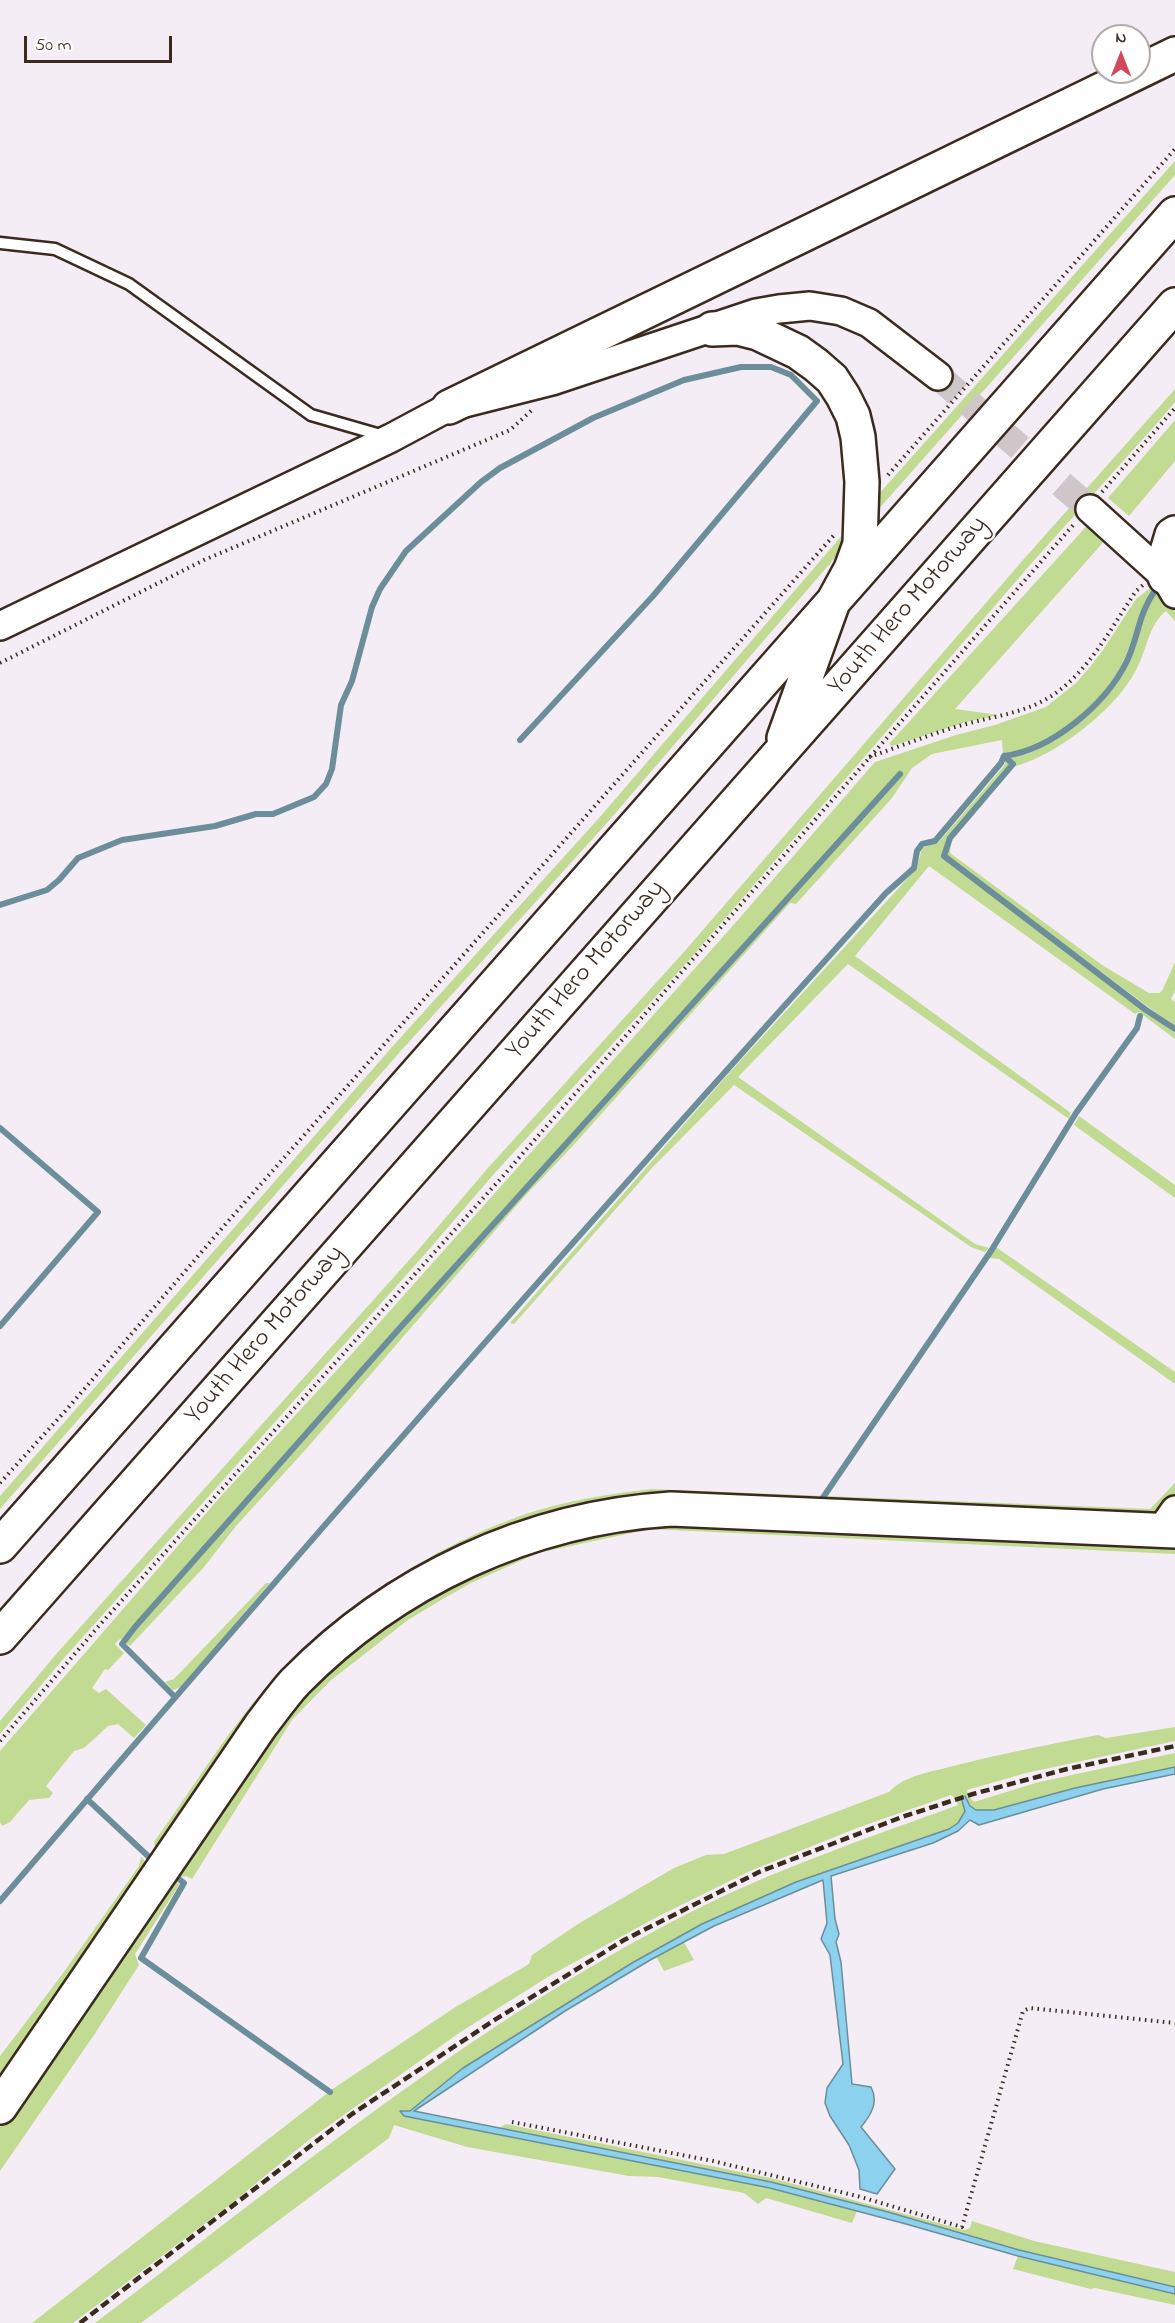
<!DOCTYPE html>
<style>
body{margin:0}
#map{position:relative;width:1175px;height:2323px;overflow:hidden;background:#f4edf5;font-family:"Indie Flower",sans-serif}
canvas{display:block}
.north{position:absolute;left:1091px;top:24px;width:60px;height:60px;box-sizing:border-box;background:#fff;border:2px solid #b1aaa5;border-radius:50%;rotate:0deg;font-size:16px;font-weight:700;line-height:24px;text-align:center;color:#3b2a1e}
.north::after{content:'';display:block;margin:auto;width:21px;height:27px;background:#d1495b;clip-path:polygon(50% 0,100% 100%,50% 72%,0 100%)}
.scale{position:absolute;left:24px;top:36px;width:148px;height:27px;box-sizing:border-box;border:3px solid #3b2a1e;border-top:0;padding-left:8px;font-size:18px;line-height:21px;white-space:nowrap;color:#3b2a1e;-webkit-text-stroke:4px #fff;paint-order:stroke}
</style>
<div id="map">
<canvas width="1175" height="2323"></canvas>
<div class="north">N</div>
<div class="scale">50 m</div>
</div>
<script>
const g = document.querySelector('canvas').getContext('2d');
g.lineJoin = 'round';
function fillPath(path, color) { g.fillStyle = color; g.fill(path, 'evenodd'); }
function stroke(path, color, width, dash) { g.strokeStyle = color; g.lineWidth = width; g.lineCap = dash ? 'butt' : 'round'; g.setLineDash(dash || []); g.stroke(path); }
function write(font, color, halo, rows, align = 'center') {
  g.font = font + ' "Indie Flower",sans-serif'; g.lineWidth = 5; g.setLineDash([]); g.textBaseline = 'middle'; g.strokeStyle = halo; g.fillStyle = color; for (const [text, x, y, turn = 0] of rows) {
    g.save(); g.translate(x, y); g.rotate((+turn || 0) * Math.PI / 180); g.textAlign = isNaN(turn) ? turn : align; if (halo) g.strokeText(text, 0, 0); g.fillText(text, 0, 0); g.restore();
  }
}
const green = new Path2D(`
 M1175,161V175L868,521L870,504Z
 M1175,389V402L1159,421L1030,565L690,959L493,1175L425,1254L65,1657L0,1734V1721L58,1652L419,1249L487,1169L683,953L1023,560Z
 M1175,420V461L1129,516L1108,498Z
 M1093,519L1108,537L955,709L999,715L966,722L892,746L889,744Z
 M851,525L845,546L606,824L399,1053L0,1509V1496L392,1047L599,818Z
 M1158,582C1141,606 1136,631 1125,658C1110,694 1067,733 1030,748C1022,751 1012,752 1003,754L1002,740L932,754L912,768L892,798L796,904L790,903L570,1149L524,1197L307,1448L236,1526L204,1567L130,1646L120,1639L115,1644L124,1653L108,1670L105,1669L92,1688L99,1693L106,1689L146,1725L134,1738L118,1724L108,1726L84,1748L74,1751L46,1786L53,1793L49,1798L29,1800L10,1822L2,1826L0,1822V1751L221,1496L348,1358L737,921L875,762L956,735L995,725L1046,707L1076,683L1090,667L1103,650L1136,599Z
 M1157,590L1175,603V621L1166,611C1149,624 1147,649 1137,668C1118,708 1055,757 1012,767L1015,764L1007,757C1015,756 1023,755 1030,753C1065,738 1115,695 1129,659C1139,635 1142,612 1157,590Z
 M1006,760L1010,764L948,837L942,856L1175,1033V1039L1139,1012L1135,1014L929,866L855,956L1071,1113L1069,1119L848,964L738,1077L975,1244L989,1248L985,1252L971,1247L734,1085L653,1167L514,1324L510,1323L730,1072L917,868L922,848L938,843L1004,766Z
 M951,839L950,853L1102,965L1149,993H1159L1162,991L1175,962V991L1171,999L1175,1002V1027L945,855Z
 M1079,1116L1175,1185V1198L1074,1125Z
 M996,1247L1175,1372V1384L999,1259L989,1258Z
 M1175,1483V1494L1153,1515L667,1499L342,1626L0,2091V2056L61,1976L139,1866L141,1857L146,1862L152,1859L156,1852L154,1842C193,1788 228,1729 273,1680C342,1604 456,1530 557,1505C588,1497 619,1493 651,1489L1150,1509Z
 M639,1524L1175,1542V1554L650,1529L538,1553L471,1583L441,1600L408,1620L330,1681L292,1720L192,1879L186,1876L177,1878L179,1885L135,1954L139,1965L94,2035L0,2171V2121L292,1705L334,1665L408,1609L513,1556Z
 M266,1583H270L181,1687L173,1690L165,1682L174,1679Z
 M1175,1727V1741L1026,1773L967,1790L968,1795L974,1802L1039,1782L1175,1753V1767L1075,1788L994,1810H976L970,1806L965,1796L962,1797L965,1811L958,1823L949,1829L796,1882L702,1924L632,1963L463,2068L410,2111H400L404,2116L673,2168L770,2188L857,2211L852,2223L766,2198L758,2204L744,2193L658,2177L629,2176L467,2147L394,2125L389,2138L141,2323H95C287,2178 474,2022 689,1913C775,1869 868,1838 958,1805L956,1799L951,1795L857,1828L750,1871L659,1916L551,1975L462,2031L310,2139L232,2203L73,2323H32L334,2088L454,2008L529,1964L532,1955L578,1924L674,1868L706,1855L724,1854L889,1792C905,1775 931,1772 953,1766C1001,1754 1049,1744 1098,1735L1106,1738Z
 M684,1942L694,1960L664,1971L657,1958L652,1959Z
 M506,2124L775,2179L964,2230L970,2228L972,2221L1034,2241L1175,2272V2287L1019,2250L888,2212L771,2182L499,2128Z
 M1018,2256L1175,2294V2305L1095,2288L1091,2289L1013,2269Z`);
const water = new Path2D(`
 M1175,1767V1774L1103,1789L979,1825L970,1820L958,1831L933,1843L831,1876L835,1919L839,1934L836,1942L841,1962L852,2084L871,2087C879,2102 871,2115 861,2127L895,2169L877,2194L860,2189L859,2170L849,2145L830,2116L825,2103L827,2088L843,2064L830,1955L821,1939L827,1923L823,1880L714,1926L652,1959L565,2011L414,2111L771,2182L888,2212L1019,2250L1175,2287V2294L1018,2256L906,2224L770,2188L404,2116L400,2111H410L463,2068L632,1963L702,1924L796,1882L949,1829L958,1823L965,1811L961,1797L965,1796L970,1806L976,1810H994L1075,1788Z`);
const stream = new Path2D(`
 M1004,756L1013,764L950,838L944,856L1146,1010L1175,1029
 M0,905L47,890L59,880L78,858L122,840L215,826L256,814H273L314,797L326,784L332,769L341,705L352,681L372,607L380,589L406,551L481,482L500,468L593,418L684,380L741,367H771L791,375L817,401L653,596L520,740
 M0,1128L98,1212L0,1326
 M822,1499L991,1251L1076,1113L1137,1028L1140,1016
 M175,1697L122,1644L135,1627L398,1330L900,774
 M87,1799L149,1857
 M179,1879L184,1883L141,1958L330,2092
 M0,1901C291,1561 586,1225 886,893L914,868L917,851L922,844L935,841L1001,763L1004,756C1052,750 1106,704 1127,661C1139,635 1138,614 1156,589`);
const tertiaryTunnel = new Path2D(`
 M938,376L1090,509`);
const path = new Path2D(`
 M888,475L1175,149
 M1102,492L1175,408
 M0,663L204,560L510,430L532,410
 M869,757C901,746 933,733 966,724C999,715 1032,712 1060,690C1093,664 1113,625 1136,591L1143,585
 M0,1483L68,1408L223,1227L835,534
 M0,1741L97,1628L503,1176L1075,523
 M512,2122L713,2161L861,2197L962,2227L1023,2011L1030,2008L1175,2023`);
const service = new Path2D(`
 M0,243L55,249L129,284L311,415L384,436`);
const tertiary = new Path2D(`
 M1090,509L1165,577L1175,594
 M0,626L391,438L449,407L552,381L756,313L779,309L810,306L841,311L869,323L938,376
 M1161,1530L1175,1510`);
const primary = new Path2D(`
 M0,2107L261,1725C272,1711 283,1695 295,1682C395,1580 529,1518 671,1509L1175,1531`);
const motorway = new Path2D(`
 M712,329L738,328L758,333L798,352L816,365L832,379L843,396L853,416L858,437L862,482L860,544L851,569L833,602L784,738
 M449,407L1175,54
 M1165,577L1166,555L1172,535L1175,533
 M0,1546L1175,214
 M0,1637L1175,305`);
const rail = new Path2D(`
 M80,2323L352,2114L493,2021L624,1940L759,1872L902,1817L973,1794L1067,1769L1175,1746`);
const streetNames = [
 ["Youth Hero Motorway",909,607,-49],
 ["Youth Hero Motorway",587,971,-49],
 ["Youth Hero Motorway",266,1336,-49]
];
fillPath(green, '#c1db92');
fillPath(water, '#8cd1ee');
stroke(water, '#6c8e9b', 1.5);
stroke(stream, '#6c8e9b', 6);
stroke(tertiaryTunnel, '#cfc6ca', 27, [27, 14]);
stroke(service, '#3b2a1e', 15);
stroke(tertiary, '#3b2a1e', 32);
stroke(primary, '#3b2a1e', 38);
stroke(motorway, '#3b2a1e', 38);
stroke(path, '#3b2a1e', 4, [1.5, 4.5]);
stroke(service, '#fff', 10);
stroke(tertiary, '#fff', 27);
stroke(primary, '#fff', 33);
stroke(motorway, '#fff', 33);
stroke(rail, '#3b2a1e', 4.5, [9, 4.5]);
write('26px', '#3b2a1e', '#fff', streetNames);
</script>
